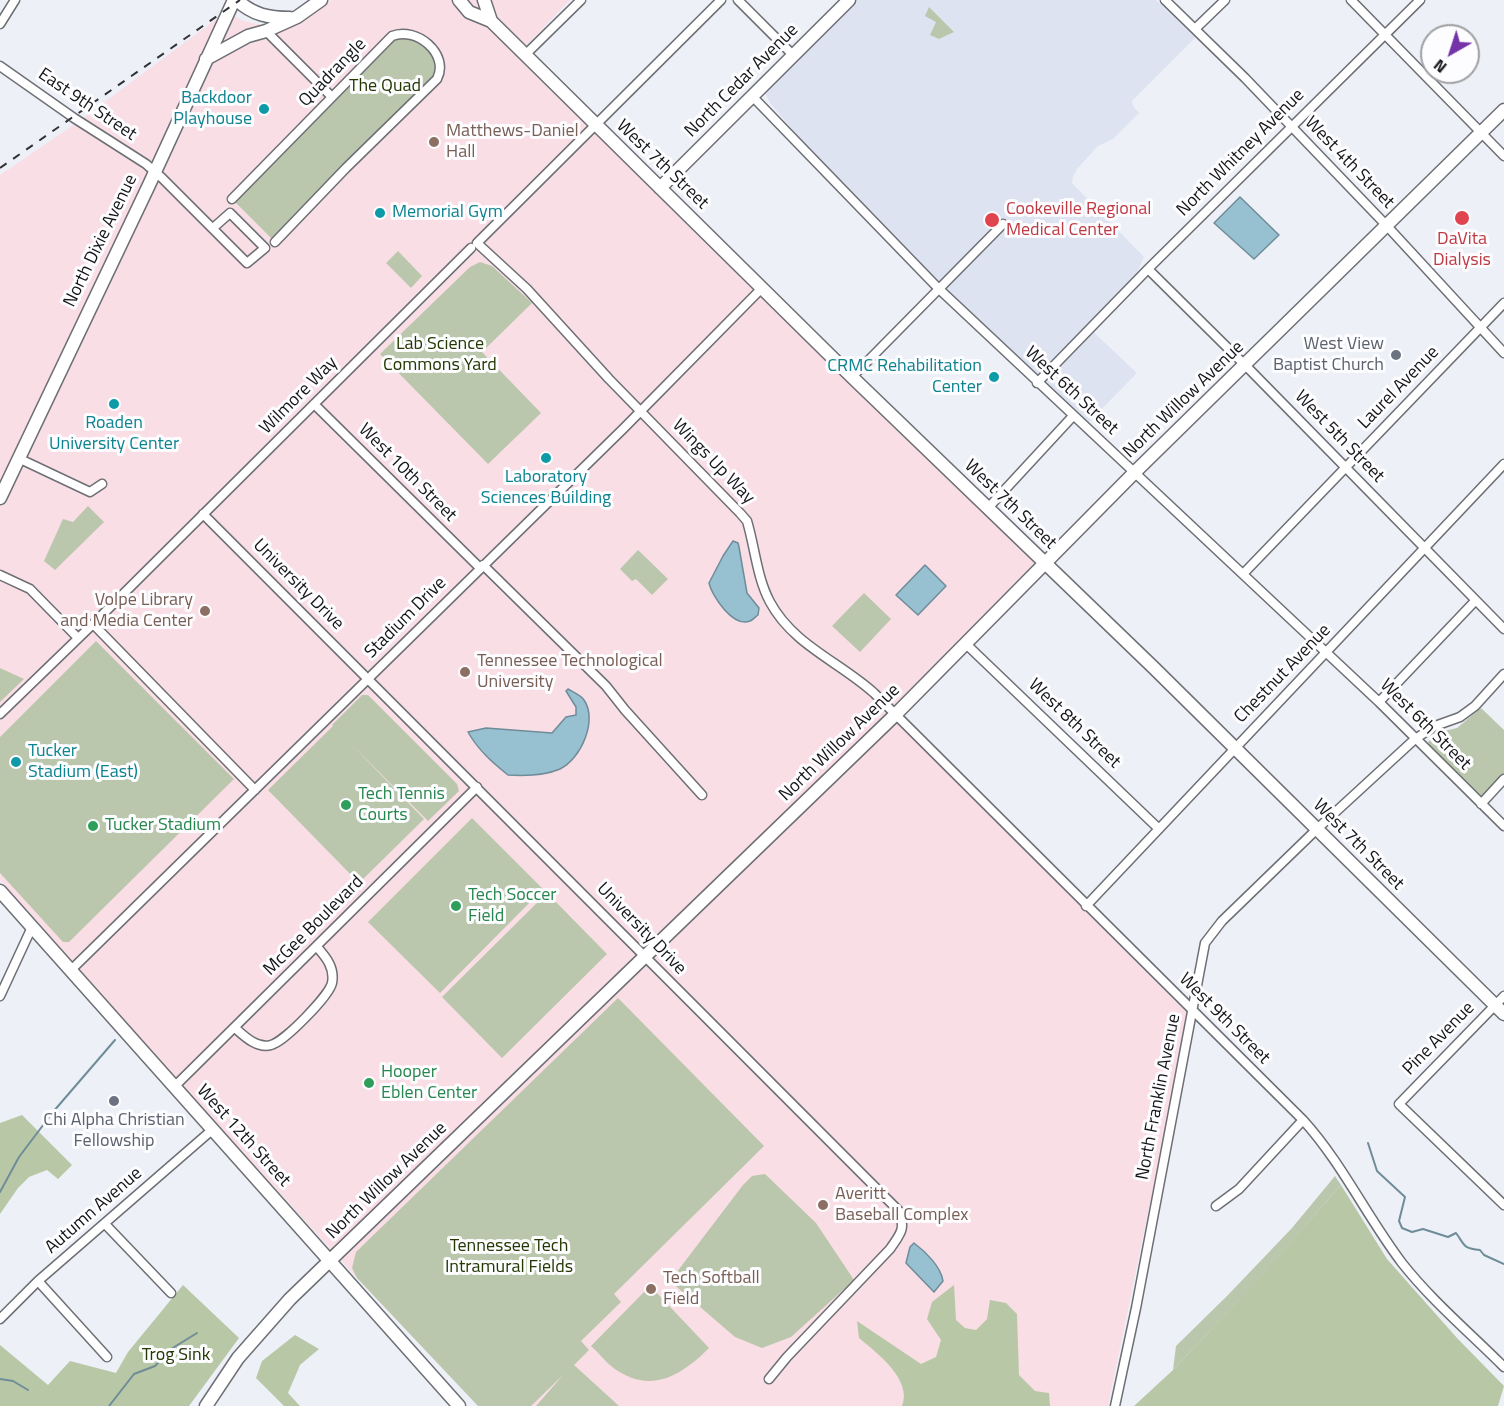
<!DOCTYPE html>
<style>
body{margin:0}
#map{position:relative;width:1504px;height:1406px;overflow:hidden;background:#edf0f7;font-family:"Titillium Web",sans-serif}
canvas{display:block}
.north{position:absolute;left:1420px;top:24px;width:60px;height:60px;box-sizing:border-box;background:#fdfdff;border:2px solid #9fa0a2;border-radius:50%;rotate:219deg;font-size:16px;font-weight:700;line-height:24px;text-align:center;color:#131416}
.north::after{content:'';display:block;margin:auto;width:21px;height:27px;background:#7533a8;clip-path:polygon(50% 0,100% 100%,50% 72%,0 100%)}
</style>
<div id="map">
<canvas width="1504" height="1406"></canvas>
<div class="north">N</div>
</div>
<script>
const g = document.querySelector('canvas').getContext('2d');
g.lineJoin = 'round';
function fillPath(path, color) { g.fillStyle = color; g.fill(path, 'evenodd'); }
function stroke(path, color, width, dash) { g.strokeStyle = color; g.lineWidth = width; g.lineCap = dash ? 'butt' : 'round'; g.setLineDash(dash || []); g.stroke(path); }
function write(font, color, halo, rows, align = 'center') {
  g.font = font + ' "Titillium Web",sans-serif'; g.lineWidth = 6; g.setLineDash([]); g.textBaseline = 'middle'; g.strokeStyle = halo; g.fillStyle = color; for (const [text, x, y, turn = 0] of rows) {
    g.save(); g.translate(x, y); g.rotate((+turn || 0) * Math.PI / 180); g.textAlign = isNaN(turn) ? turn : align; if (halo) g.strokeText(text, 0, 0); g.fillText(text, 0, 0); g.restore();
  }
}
const built = new Path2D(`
 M856,0H1156L1195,38L1132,101L1133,106L1139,113L1113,139L1098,146L1077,169L1073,177L1072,183L1144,257L1135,277L1087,326L1137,373L1088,423L931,278L802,141L770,103L766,95L769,86Z`);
const education = new Path2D(`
 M331,0H570L517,55L844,378L1037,563L888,714L1189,1014L1108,1406H478L357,1278L187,1091L0,880V175L72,126L226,12L244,21L262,25L295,22L302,21Z`);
const green = new Path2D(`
 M929,7L954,32L939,39L930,35L936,22L925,16Z
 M412,34L438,56L439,74L275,242L232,199L392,36Z
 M398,251L422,276L411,288L386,263Z
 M480,262L492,266L532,303L482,352L541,413L488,464L380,354L470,267Z
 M88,506L104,522L55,570L44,561L63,519L73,522Z
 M638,550L668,579L652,595L636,579L632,581L620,569Z
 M864,593L891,619L860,652L832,626Z
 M96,641L234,779L69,942H63L0,873V737Z
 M0,668L24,679L0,702Z
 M362,695H368L457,784L459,791L428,821L350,743L424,819L359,883L268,790L333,726L332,725Z
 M1481,708L1504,730V775L1484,796H1481L1430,749L1428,742L1436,733L1457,728Z
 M472,818L543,889L440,993L368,922Z
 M547,893L607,954L502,1058L442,997Z
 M618,998L764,1146L614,1294L621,1302L581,1341L589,1350L574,1365L619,1406H536L563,1375L531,1406H478L357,1278L352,1268L356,1252Z
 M765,1174L816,1223L854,1280L791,1337L762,1348L735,1337L670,1281L743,1185L752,1176Z
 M1335,1176L1341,1185L1243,1296L1173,1370L1176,1346L1228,1295L1292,1228Z
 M644,1292H656L709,1348C679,1378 648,1395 611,1366C604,1360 598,1352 591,1346Z`);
const forest = new Path2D(`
 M22,1115L72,1165L58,1179L47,1170L29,1177L18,1188L0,1214V1123Z
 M1341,1185L1387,1259L1457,1338L1504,1386L1498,1406H1134L1173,1370L1237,1302Z
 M183,1285L239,1338L189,1406H0V1345L48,1385L70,1361L116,1373L128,1352Z
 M954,1285L956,1320L965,1328L976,1330L987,1319L990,1300L1006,1303L1017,1314L1019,1375L1035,1391L1049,1393L1050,1406H902C913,1380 876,1352 859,1338L857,1321L921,1364L936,1357L941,1340L927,1319L932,1302Z
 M295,1335L319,1349L300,1365L288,1393L300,1406H284L256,1378L262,1361Z`);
const water = new Path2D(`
 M1240,197L1279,235L1254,259L1214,223Z
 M733,541L738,543L739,547L747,593L759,608L758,615C755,617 753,620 750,621C733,628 712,596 709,583L723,556Z
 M925,565L946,586L918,615L896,595Z
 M568,689C573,692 581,695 584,700C598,720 581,759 560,769C544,776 525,776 508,775C493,763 478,750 468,732L486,728L552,733L566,717L576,715V707L566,691Z
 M914,1243C926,1252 941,1267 943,1281L934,1292L906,1263L910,1247Z`);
const stream = new Path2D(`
 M1368,1143L1377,1171L1405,1197L1399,1221L1402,1228L1412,1232L1423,1229L1448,1237L1456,1233C1465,1245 1462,1248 1480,1250L1484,1255L1504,1264
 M0,1192L19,1157L53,1112L115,1040
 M0,1379L13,1381L28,1390
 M109,1406L134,1374L155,1366L171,1349L197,1333`);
const street = new Path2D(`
 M721,0L477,243L527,289L609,379L740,513L747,521C755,548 757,578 770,602C793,645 840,662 874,693L1303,1120C1342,1163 1367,1217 1402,1263C1432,1301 1469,1332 1504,1367
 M738,0L793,55
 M1165,0L1245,78L1387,226L1504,353
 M1351,0L1504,156
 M0,24L15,0
 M1195,29L1225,0
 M266,31L330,95
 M525,55L581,0
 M0,66L74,118L146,164L162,178L247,263L265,248L230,213L213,228
 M753,97L938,288L1379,702L1504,826
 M232,199L392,36C416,26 450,54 437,79L346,168L275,242
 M1148,269L1251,371L1504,629
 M852,377L1003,224
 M1037,383L1148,269L1420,0
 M314,404L477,565
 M18,458L90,492L102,484
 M988,508L1073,416
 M203,514L899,1211C906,1230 900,1234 890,1249L787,1357L769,1379
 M483,565L606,686L625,710L702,795
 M1243,574L1504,303
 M0,575L30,589L78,638
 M93,624L255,790
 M966,644L1159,829
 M1379,702L1475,601
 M0,714L93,624L471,248
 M1481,804L1504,779
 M1086,906L1504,464
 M71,970L624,428L762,288
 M0,996L32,927
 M1504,996L1399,1104L1504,1205
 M235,1028C244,1036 257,1049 271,1045C284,1042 329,996 332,983C335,968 326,957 317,947
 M174,1087L477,787
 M1216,1206L1239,1189L1303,1120
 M105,1224L171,1293
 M38,1281L107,1357
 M0,1319L38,1281L212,1130
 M1115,1406L1136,1308L1205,943L1222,921L1317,829L1415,739L1435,726L1460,717L1475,706L1504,674`);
const secondary = new Path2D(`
 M237,0C253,15 269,18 290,18
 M459,0L469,12L491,21L852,377L1155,669L1504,1014
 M484,0L491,21
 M206,59L248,36L266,31L297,17L321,0
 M660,188L849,0
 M0,498L149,185L234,0
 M0,891L459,1406
 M206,1406L238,1358L290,1299L895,715L1135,472L1504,110`);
const rail = new Path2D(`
 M0,168L240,0`);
const markers = [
 [264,109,6,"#0f9aa8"],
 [434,142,6,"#8d6e63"],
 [380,213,6,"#0f9aa8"],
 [1462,218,8,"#e0444e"],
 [992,220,8,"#e0444e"],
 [1396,355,6,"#6b7280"],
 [994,377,6,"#0f9aa8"],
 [114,404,6,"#0f9aa8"],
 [546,458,6,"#0f9aa8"],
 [205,611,6,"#8d6e63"],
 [465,672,6,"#8d6e63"],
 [16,762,6,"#0f9aa8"],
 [346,805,6,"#2e9e5b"],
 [93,826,6,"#2e9e5b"],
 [456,906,6,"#2e9e5b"],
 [369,1083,6,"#2e9e5b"],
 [114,1101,6,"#6b7280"],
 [823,1205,6,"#8d6e63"],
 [651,1289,6,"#8d6e63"]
];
const streetNames = [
 ["Quadrangle",333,73,-46],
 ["North Cedar Avenue",742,81,-45],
 ["East 9th Street",87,105,34],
 ["North Whitney Avenue",1241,153,-45],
 ["West 4th Street",1349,163,46],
 ["West 7th Street",662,165,44],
 ["North Dixie Avenue",101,241,-64],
 ["Laurel Avenue",1399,388,-46],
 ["West 6th Street",1071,391,43],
 ["Wilmore Way",299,396,-45],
 ["North Willow Avenue",1184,400,-44],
 ["West 5th Street",1339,437,46],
 ["Wings Up Way",713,462,46],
 ["West 10th Street",407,473,45],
 ["West 7th Street",1010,505,44],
 ["University Drive",298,585,45],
 ["Stadium Drive",406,618,-45],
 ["Chestnut Avenue",1283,674,-46],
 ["West 8th Street",1074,724,44],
 ["West 6th Street",1425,725,45],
 ["North Willow Avenue",840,743,-44],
 ["West 7th Street",1358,845,45],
 ["McGee Boulevard",314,926,-45],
 ["University Drive",641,929,46],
 ["West 9th Street",1224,1019,45],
 ["Pine Avenue",1439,1039,-46],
 ["North Franklin Avenue",1159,1097,-79],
 ["West 12th Street",243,1136,48],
 ["North Willow Avenue",387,1181,-44],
 ["Autumn Avenue",94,1211,-41]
];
const parkNames = [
 ["The Quad",385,87],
 ["Lab Science",440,345],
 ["Commons Yard",440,366],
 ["Tennessee Tech",509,1247],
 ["Intramural Fields",509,1268],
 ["Trog Sink",176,1356]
];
const cultureNames = [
 ["Backdoor",252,99],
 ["Playhouse",252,120],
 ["Memorial Gym",392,213,"left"],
 ["CRMC Rehabilitation",982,367],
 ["Center",982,388],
 ["Roaden",114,424,"center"],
 ["University Center",114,445,"center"],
 ["Laboratory",546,478,"center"],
 ["Sciences Building",546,499,"center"],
 ["Tucker",28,752,"left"],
 ["Stadium (East)",28,773,"left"]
];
const educationNames = [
 ["Matthews-Daniel",446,132],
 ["Hall",446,153],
 ["Volpe Library",193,601,"right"],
 ["and Media Center",193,622,"right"],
 ["Tennessee Technological",477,662],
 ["University",477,683],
 ["Averitt",835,1195],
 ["Baseball Complex",835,1216],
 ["Tech Softball",663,1279],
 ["Field",663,1300]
];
const healthNames = [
 ["Cookeville Regional",1006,210],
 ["Medical Center",1006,231],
 ["DaVita",1462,240,"center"],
 ["Dialysis",1462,261,"center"]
];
const worshipNames = [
 ["West View",1384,345],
 ["Baptist Church",1384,366],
 ["Chi Alpha Christian",114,1121,"center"],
 ["Fellowship",114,1142,"center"]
];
const leisureNames = [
 ["Tech Tennis",358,795],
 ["Courts",358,816],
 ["Tucker Stadium",105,826],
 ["Tech Soccer",468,896],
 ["Field",468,917],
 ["Hooper",381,1073],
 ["Eblen Center",381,1094]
];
fillPath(built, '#dee3f1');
fillPath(education, '#f9dee5');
fillPath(green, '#bac7ac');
fillPath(forest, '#b8c8a6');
fillPath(water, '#97c0d1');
stroke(water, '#6f8c99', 1.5);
stroke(stream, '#6f8c99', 2);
stroke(street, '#6d6f75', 11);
stroke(secondary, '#6d6f75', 15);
stroke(street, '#fff', 8);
stroke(secondary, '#fff', 12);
stroke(rail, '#313235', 2, [8, 8]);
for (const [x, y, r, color] of markers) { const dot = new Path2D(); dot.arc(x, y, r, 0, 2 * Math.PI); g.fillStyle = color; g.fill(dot); stroke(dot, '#fdfdff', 2); }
write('18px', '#131416', '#fdfdff', streetNames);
write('18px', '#233700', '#fdfdff', parkNames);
write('18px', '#0d838f', '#fdfdff', cultureNames, 'right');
write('18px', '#785e54', '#fdfdff', educationNames, 'left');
write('18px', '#be3a42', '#fdfdff', healthNames, 'left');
write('18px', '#5b616d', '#fdfdff', worshipNames, 'right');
write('18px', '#27864d', '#fdfdff', leisureNames, 'left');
</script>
